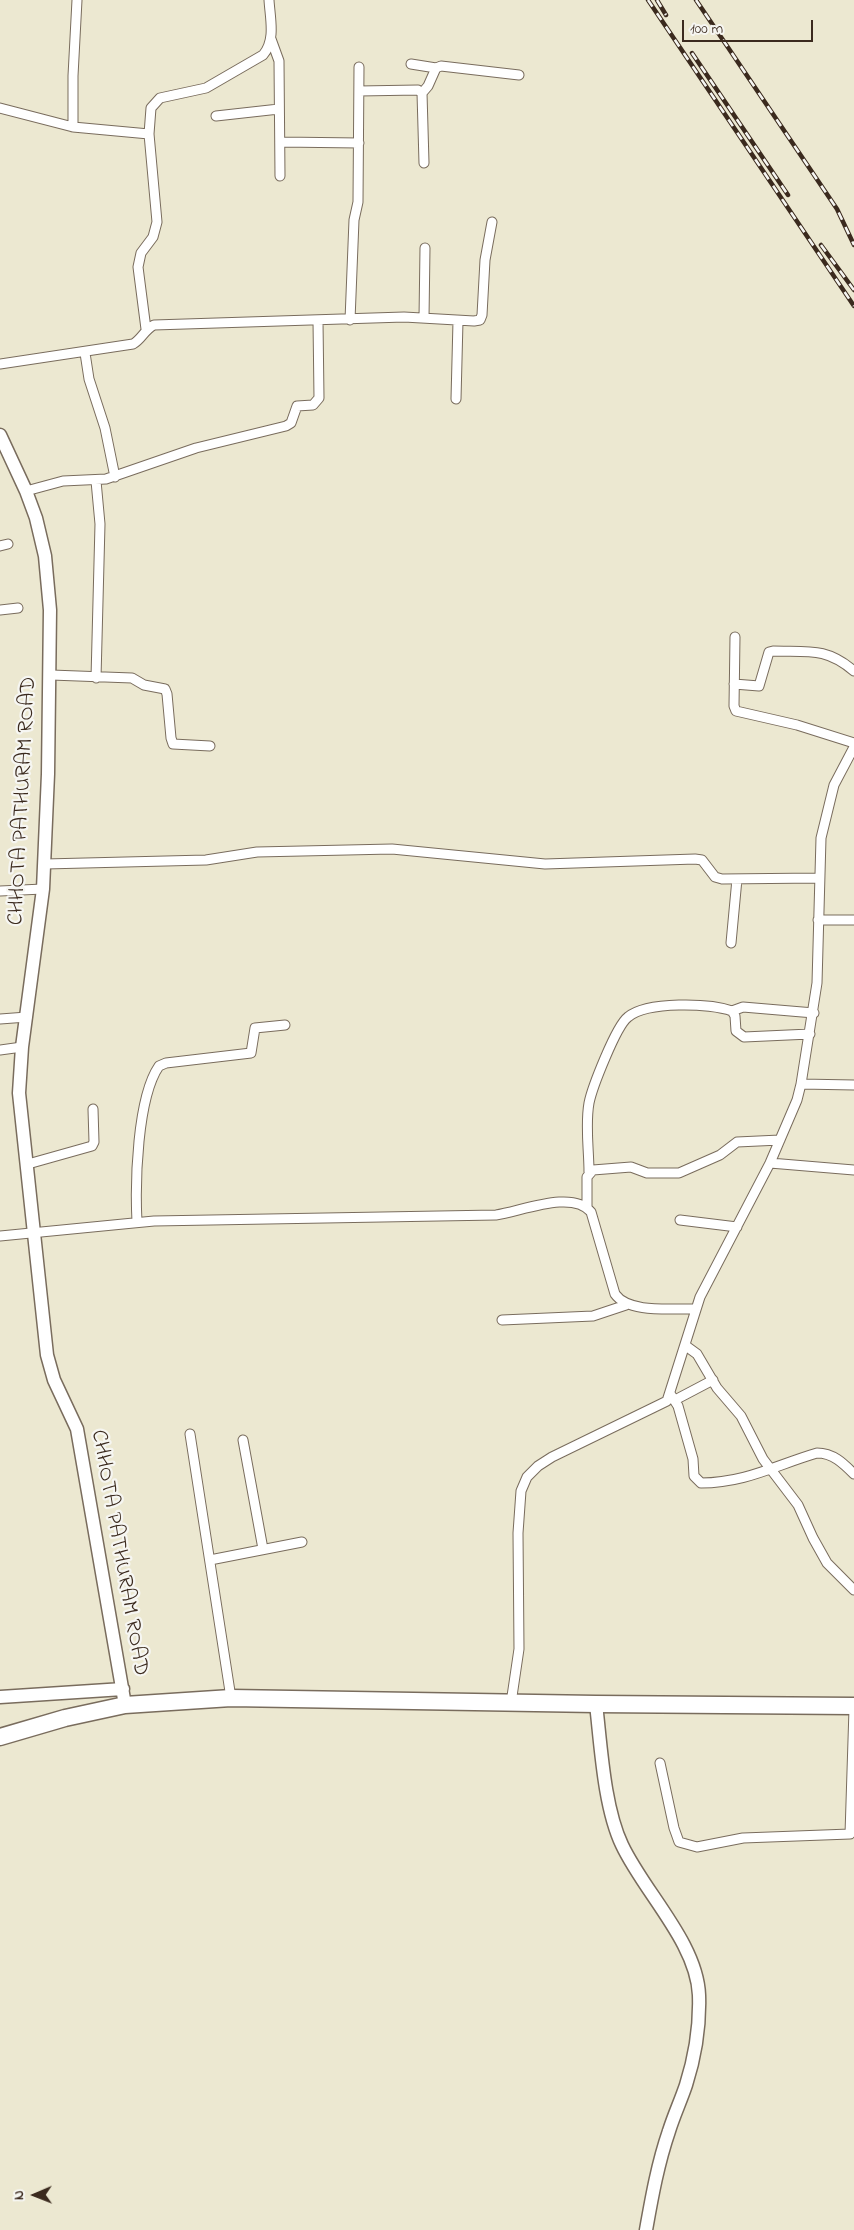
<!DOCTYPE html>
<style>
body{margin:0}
#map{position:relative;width:854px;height:2230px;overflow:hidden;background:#ece8d1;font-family:"Indie Flower",sans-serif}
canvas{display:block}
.north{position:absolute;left:10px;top:2170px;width:50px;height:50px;-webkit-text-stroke:4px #f6f6f2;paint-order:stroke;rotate:269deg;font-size:14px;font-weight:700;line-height:20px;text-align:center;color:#3b2a1e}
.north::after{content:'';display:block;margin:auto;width:18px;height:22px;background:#3b2a1e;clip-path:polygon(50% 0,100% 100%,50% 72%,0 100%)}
.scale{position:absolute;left:682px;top:20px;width:131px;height:22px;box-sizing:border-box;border:2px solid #3b2a1e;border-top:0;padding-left:6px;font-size:15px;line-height:18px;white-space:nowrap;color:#3b2a1e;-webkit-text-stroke:4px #f6f6f2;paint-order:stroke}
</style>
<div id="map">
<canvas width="854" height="2230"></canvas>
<div class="north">N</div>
<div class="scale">100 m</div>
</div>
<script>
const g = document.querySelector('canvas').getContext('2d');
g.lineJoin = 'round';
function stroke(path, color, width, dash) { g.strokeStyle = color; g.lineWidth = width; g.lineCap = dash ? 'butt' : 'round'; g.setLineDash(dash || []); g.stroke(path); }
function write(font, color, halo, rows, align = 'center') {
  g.font = font + ' "Indie Flower",sans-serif'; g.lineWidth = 4.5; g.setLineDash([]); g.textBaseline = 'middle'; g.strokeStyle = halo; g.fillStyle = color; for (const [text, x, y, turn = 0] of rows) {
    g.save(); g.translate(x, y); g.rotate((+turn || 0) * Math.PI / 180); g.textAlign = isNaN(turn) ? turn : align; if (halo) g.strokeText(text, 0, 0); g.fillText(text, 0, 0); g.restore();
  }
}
const street = new Path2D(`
 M271,39L279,61L280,176
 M411,64L436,68
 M359,91L418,90L422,93L424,163
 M422,93L428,86L436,68L441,66L519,75
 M0,108L73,127L149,134
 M216,116L279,109
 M73,127V76L77,0
 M281,142L359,143
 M424,318L425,248
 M350,320L354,220L358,202L359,67
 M146,329L138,267L141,253L153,237L157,222L149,134L151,108L160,98L206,88L263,55C276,40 270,18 269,0
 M85,353L89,379L105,428L115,477
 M0,364L133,344C142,339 144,330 154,325L404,317L474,321L480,320L482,315L485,260L492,222
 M456,399L458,321
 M26,491L63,481L106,479L196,448L286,426L291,423L297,406L313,405L319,398L318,321
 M0,546L8,544
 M0,610L18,608
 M735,637L734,706L736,711L797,725L854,743
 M51,675L132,678L144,685L165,689L167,694L171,738L173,744L210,746
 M96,678L100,524L96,481
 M734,684L759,686L769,652L773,651C808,652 826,647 854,671
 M854,747L834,785L821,838L817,983L801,1084L854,1085
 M45,864L206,860L257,852L392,849L545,864L695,859L702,860L715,877L722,879L818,878
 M0,891L43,889
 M818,920H854
 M731,943L737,879
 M732,1011L743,1007L814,1013
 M0,1019L27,1017
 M0,1050L22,1047
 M770,1163L854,1170
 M28,1164L92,1146L94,1142L93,1109
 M589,1172C589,1150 585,1125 589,1103C592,1088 616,1026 628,1017C647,1001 710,1003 732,1011L735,1016L736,1031L744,1037L810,1034
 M587,1208V1177L593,1170L631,1167L647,1173H679L720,1155L737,1142L780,1140
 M680,1220L737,1227
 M137,1222C135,1183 137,1098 159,1066L166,1063L251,1053L255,1028L285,1025
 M0,1236L154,1221L496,1215C520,1212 572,1189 591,1212L615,1294C629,1314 673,1308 695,1309
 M502,1320L593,1316L626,1305
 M686,1346L697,1354L717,1388L741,1416L763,1459L798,1505L813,1538L827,1563L854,1590
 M671,1395L678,1406L693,1459L694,1476L701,1483C745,1483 776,1465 817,1453C833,1453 843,1463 854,1474
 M675,1400L713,1380
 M190,1434L231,1698
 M243,1440L263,1549
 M210,1560L302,1542
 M511,1703L519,1649L518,1533L521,1491L527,1477L538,1466L552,1457L667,1401L700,1297L770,1163L797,1100L801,1084
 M660,1763L674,1828L679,1842L697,1847L743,1838L850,1834L854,1709`);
const secondary = new Path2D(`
 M0,435L26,491L36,518L45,556L50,610L48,774L43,889L22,1047L19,1093L47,1355L54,1380L77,1429L125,1705
 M0,1697L123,1689
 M596,1704C601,1747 604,1807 622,1845C644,1892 697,1943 699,1995C700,2024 695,2057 686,2085C681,2100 674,2115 669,2131C658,2163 652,2196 646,2230`);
const highway = new Path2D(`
 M0,1737L65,1718L125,1705L231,1698L596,1704L854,1706`);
const rail = new Path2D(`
 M648,0L854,306
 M657,0L666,15
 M696,0L837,209L854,245
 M692,53L788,195
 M821,245L854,290`);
const streetNames = [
 ["CHHOTA PATHURAM ROAD",24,801,-87],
 ["CHHOTA PATHURAM ROAD",118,1553,80]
];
stroke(street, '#796c5d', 11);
stroke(secondary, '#796c5d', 15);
stroke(highway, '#796c5d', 19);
stroke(street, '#fff', 9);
stroke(secondary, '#fff', 12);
stroke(highway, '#fff', 16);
stroke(rail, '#3b2a1e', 4.5);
stroke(rail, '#f6f6f2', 2.5, [8]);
write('22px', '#3b2a1e', '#f6f6f2', streetNames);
</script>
